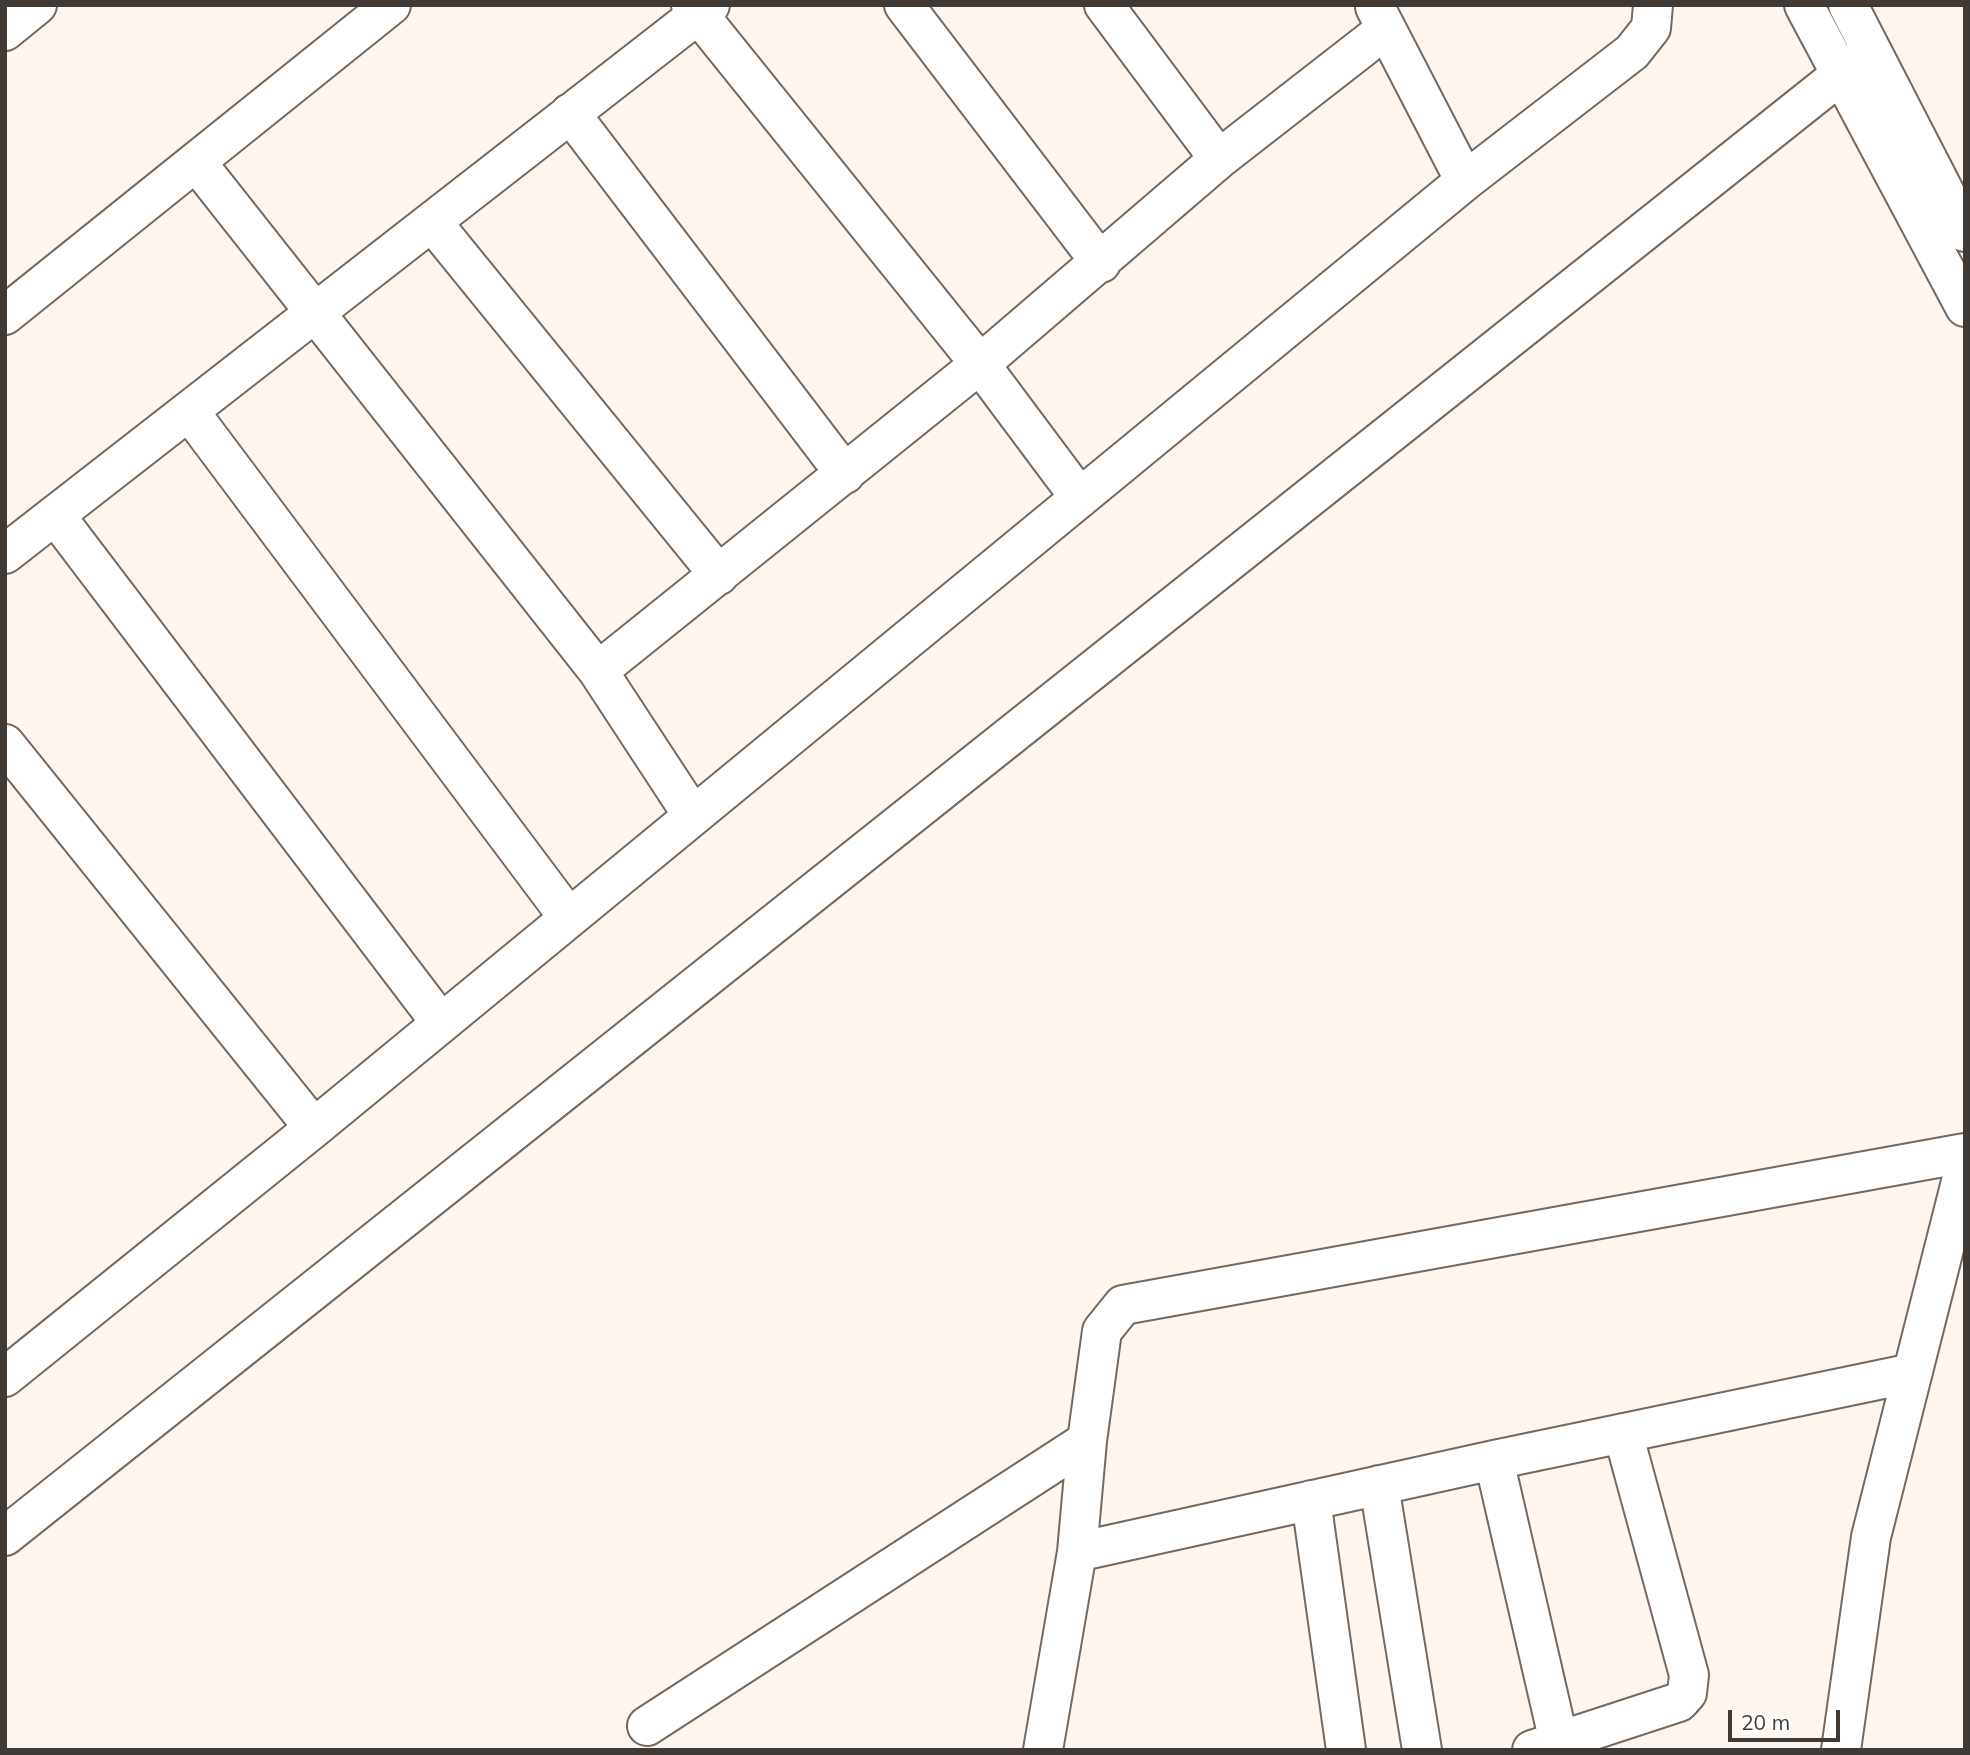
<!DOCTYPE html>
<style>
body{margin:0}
#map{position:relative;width:1970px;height:1755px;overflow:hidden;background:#fef5ee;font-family:Mulish,sans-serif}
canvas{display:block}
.frame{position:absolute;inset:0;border:7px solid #403a36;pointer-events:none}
.scale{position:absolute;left:1728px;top:1710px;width:112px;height:32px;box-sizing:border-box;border:4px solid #403a36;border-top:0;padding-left:9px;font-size:21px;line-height:24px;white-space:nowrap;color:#403a36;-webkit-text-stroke:5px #fff;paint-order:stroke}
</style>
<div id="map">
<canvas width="1970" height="1755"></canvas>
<div class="frame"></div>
<div class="scale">20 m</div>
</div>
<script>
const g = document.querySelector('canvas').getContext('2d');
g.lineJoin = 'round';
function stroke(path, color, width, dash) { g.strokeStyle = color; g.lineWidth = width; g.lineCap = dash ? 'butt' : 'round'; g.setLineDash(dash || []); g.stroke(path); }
const street = new Path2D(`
 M691,5L980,364L1080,498
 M904,5L1101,263
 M1104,5L1219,159
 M1375,7L1465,181
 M5,31L37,5
 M570,113L845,474
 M197,163L598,671L693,816
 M432,222L719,575
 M5,315L391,5
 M189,411L569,918
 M55,515L441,1023
 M5,554L710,5
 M598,671L980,364L1219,159L1386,29
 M5,744L314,1128
 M5,1377L314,1128L1465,181L1632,52L1651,28L1653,5
 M1494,1460L1559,1742
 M1379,1485L1422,1750
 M1311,1500L1346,1750
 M5,1536L1868,53
 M1077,1552L1494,1460L1912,1373
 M647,1726L1087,1441
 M1043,1750L1077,1552L1087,1441L1102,1331L1123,1305L1965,1153
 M1532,1750L1679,1702L1687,1693L1689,1675L1623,1433
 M1841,1750L1871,1537L1965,1166`);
const highway = new Path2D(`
 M1804,5L1965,307
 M1848,5L1965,232`);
stroke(street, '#75685e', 42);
stroke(highway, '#75685e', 42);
stroke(street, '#fff', 38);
stroke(highway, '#fff', 38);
</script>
